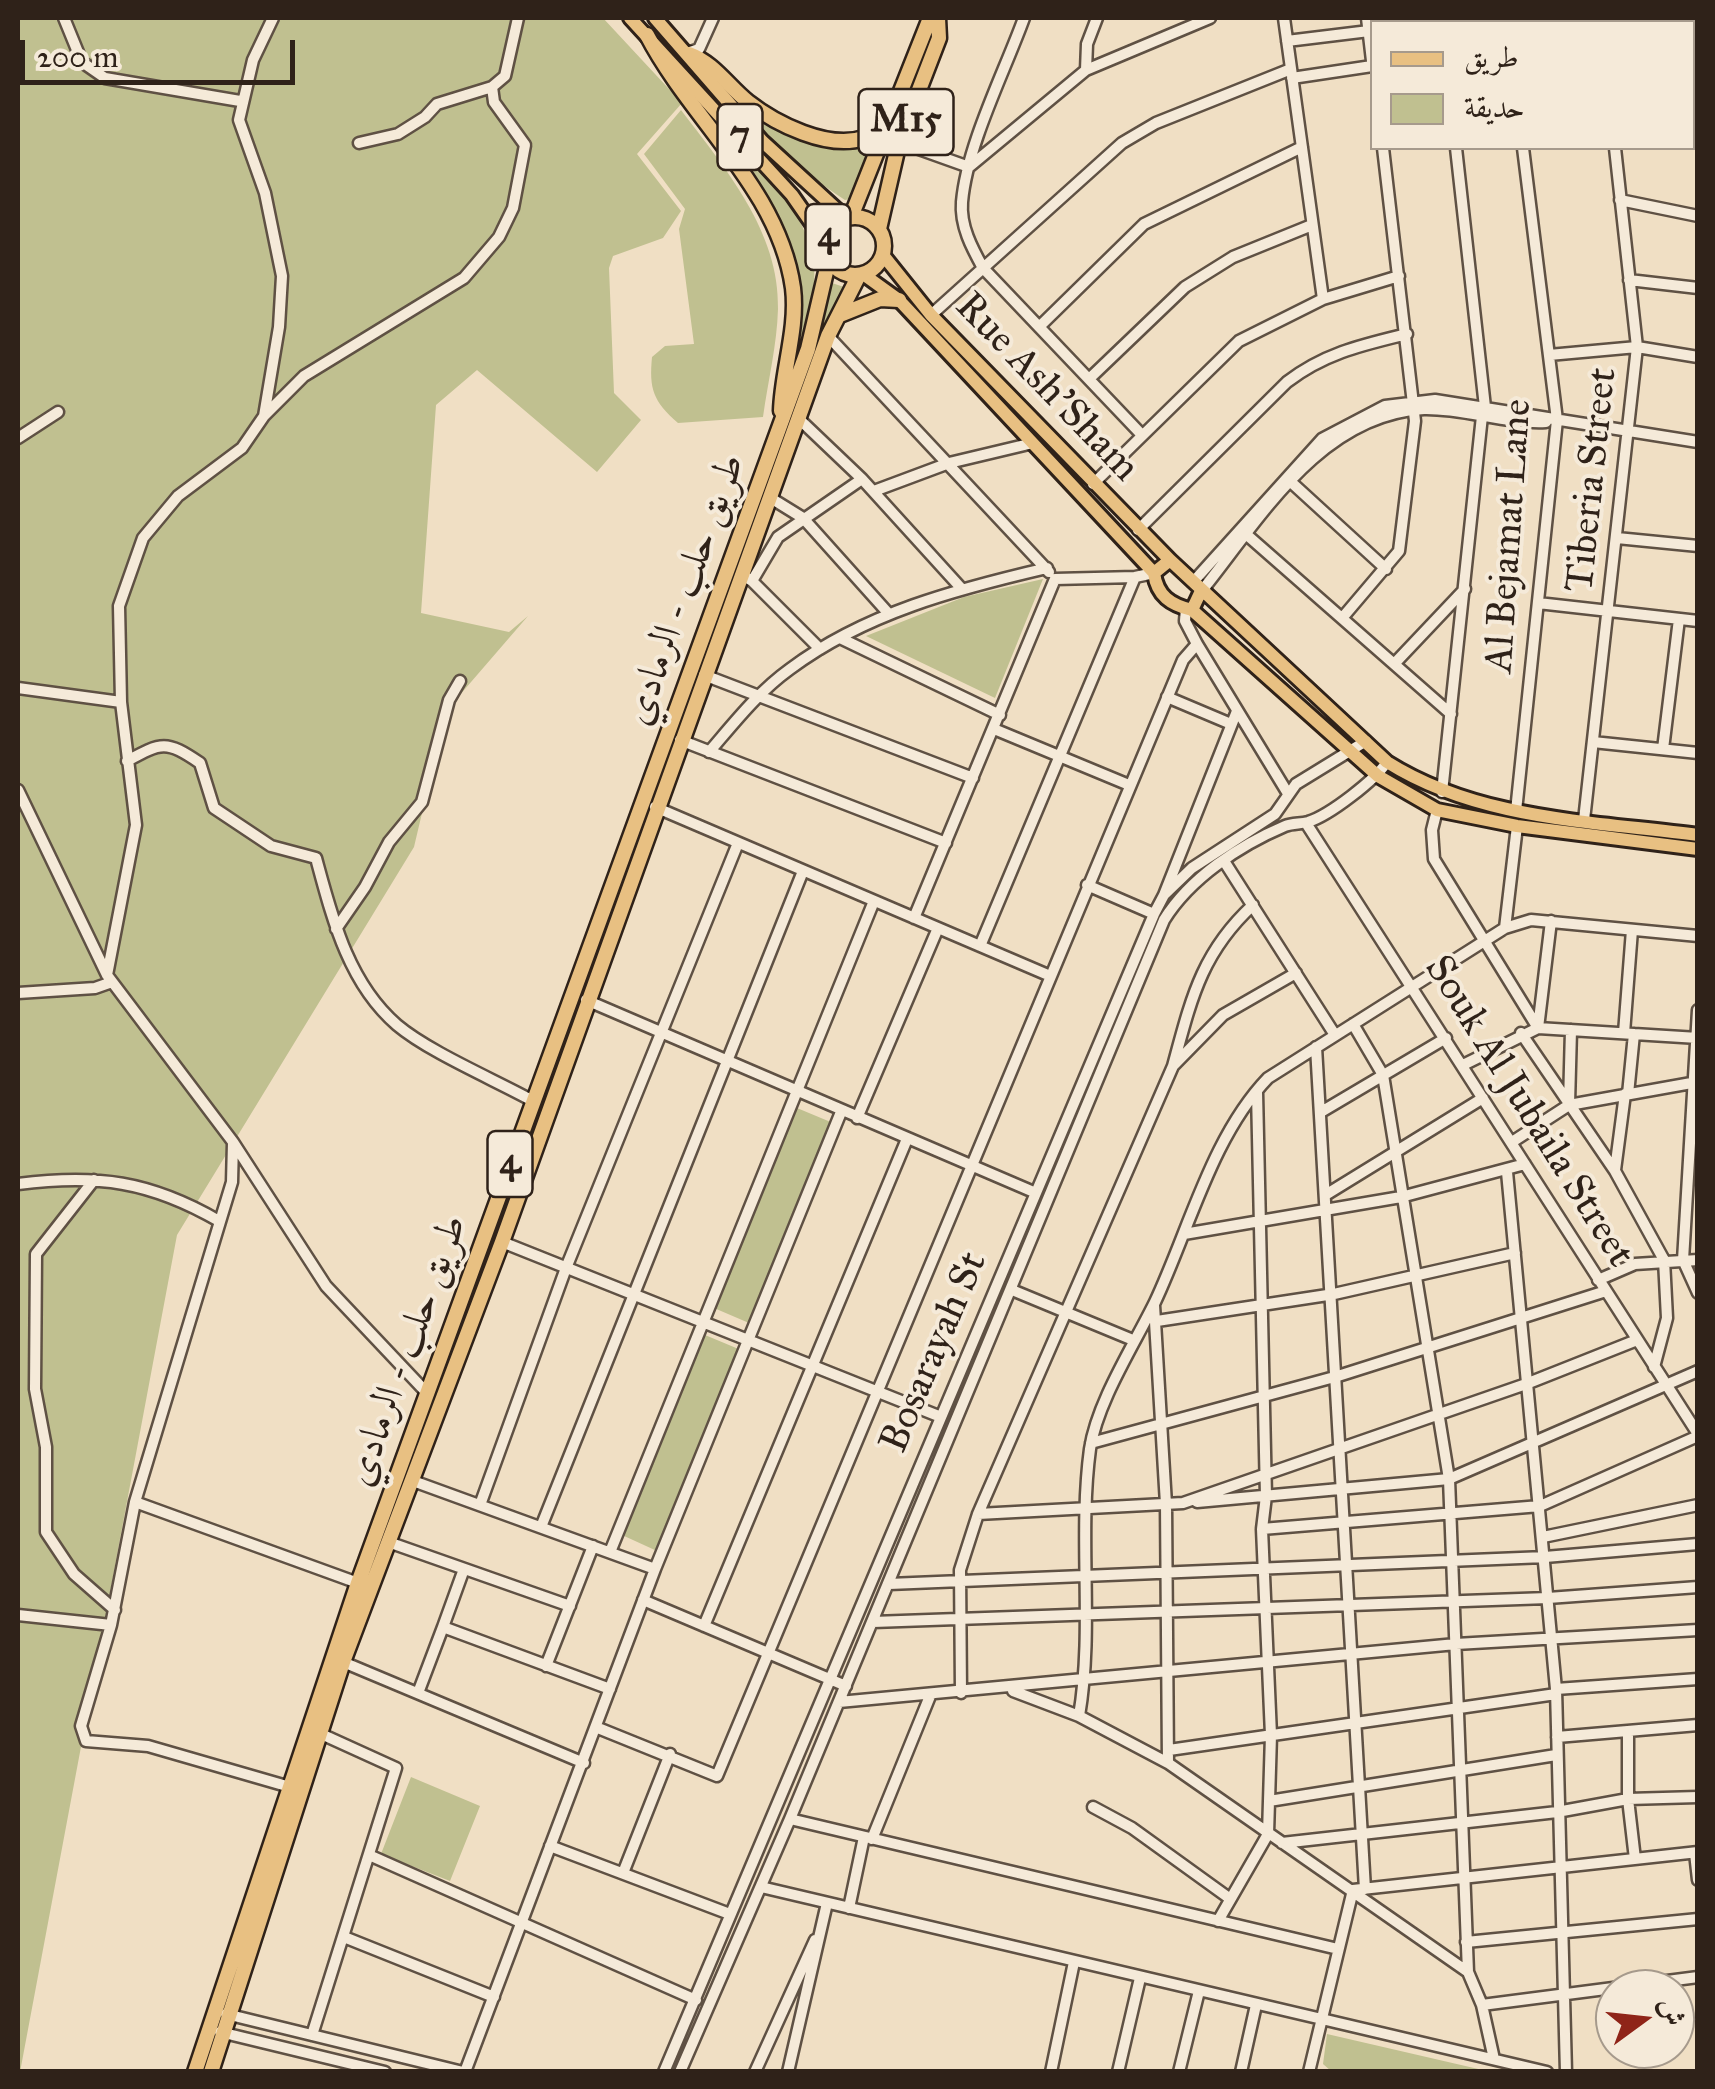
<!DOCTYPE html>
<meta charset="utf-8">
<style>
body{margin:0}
#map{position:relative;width:1715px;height:2089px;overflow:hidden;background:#f0dfc4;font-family:"IM FELL Great Primer",Amiri,serif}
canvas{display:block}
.frame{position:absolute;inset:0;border:20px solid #2f2219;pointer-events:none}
.legend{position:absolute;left:1370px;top:20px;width:325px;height:130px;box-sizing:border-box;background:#f5ead9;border:2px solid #a69a8c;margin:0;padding:12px 18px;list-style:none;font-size:30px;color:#2f2219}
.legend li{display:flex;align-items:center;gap:20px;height:50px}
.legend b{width:50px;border:2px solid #a69a8c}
.north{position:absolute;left:1595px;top:1969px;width:100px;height:100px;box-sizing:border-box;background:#f5ead9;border:2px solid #a69a8c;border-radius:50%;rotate:75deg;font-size:28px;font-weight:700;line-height:40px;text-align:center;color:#2f2219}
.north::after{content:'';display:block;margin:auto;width:35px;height:45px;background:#8f2418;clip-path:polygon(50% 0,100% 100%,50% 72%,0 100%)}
.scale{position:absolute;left:20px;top:40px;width:275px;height:45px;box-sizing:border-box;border:5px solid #2f2219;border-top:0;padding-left:12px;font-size:30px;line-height:35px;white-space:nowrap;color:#2f2219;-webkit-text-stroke:8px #f5ead9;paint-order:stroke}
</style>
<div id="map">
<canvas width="1715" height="2089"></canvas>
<div class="frame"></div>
<ul class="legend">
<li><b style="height:12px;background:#e8c082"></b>طريق</li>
<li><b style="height:28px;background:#c0c090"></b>حديقة</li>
</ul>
<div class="north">ش</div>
<div class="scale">200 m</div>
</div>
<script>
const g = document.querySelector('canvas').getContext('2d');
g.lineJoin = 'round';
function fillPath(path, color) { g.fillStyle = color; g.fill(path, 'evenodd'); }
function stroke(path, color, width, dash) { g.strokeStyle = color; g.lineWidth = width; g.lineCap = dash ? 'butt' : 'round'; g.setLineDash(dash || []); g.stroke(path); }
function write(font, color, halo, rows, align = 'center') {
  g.font = font + ' "IM FELL Great Primer",Amiri,serif'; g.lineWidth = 8; g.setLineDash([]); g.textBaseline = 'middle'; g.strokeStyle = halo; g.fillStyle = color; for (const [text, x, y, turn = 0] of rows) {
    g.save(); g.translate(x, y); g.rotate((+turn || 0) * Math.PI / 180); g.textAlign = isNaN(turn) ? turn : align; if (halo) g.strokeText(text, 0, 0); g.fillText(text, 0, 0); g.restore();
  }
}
const green = new Path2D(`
 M18,18H603L682,103L637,154L681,211L663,238L613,256L609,268L614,393L641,420L597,472L477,370L436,405L421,613L509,632L528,616L446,711L414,847L177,1235L20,2072Z
 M676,74C721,124 823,210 814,283C810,316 797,349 787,380C789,343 795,302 793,264C788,203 712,123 676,74Z
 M719,81C784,143 793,141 880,135L850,199L845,200C796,169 756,125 719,81Z
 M681,110C725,168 780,232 778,309C777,345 768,381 763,417L678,423C653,401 649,389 652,357L665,346L694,344L679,229L685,209L644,154Z
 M832,283L844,287L646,812L815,340Z
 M1043,579L995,698L866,636L964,597Z
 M797,1108L833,1123L749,1323L714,1308Z
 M705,1335L741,1350L657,1551L622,1535Z
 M411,1777L480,1806L450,1881L381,1854Z
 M1327,2034L1487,2071H1331L1323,2064Z`);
const minor = new Path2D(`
 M64,18L82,62L105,78L240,101
 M1024,18C1004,73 967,145 962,202C960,226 972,248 983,268L1141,434
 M1284,18L1323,299
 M1367,18L1372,61
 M1441,18L1442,22
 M1508,18V22
 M1600,18L1601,22
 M1655,18L1678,22
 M1692,26L1698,27
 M1287,41L1369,31
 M687,53L699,49L713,18
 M1086,70L1087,44L1097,18
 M1292,78L1372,66
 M1692,124L1698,125
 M899,142L969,167L1086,70L1210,18
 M359,143L398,134L425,117L437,104L492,87L505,76L518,18
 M1456,148L1485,407
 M1620,200L1698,216
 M1629,280L1698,288
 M931,315L1122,143L1156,123L1291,69
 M1039,327L1144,224L1302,147
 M828,336L1049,572
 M1549,355L1637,347L1698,357
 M1089,379L1185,287L1233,257L1312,225
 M264,416L304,376L464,278L499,237L513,208L525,145L494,102L492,87
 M798,418L862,479L961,588
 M18,438L58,412
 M1292,483L1386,569
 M1093,484L1239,341L1323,299L1399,276
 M874,491L949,463L1033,443
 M769,497L803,518L889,614
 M1138,530L1287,382C1325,353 1362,345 1407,334
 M1247,535L1451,714
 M1617,538L1698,546
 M741,574L752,581L778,537L862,479
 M752,581L820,649
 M1193,582L1322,439L1385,406L1435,400L1698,442
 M1200,593C1259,520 1320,414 1424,409C1464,408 1505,424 1546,422
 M1538,603L1698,621
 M1186,608L1185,621L1197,644L1287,792
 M1343,617L1399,551L1415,421L1383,148
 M840,638L1000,715
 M1395,663L1465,589
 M704,675L973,778
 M18,688L121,702
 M1167,697L1231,724
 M994,729L1129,785
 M680,740L946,843
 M1593,742L1698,753
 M1663,749L1679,619
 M709,752C734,723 758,692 790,669C865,613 957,589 1047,568
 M127,761C162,742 166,740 200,763L214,808L271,846L316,858C332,917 348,983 397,1025C429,1052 495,1080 533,1101
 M18,790L107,975L233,1142L326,1286L427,1393
 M1442,792L1482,416
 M655,807L1048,975
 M1437,810L1432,830L1434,859L1538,1028L1551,921
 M1516,811L1557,420L1523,148
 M1584,820L1637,347L1615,148
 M1306,823L1698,1434
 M1224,861L1335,1035
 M1087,885L1154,914
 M1164,895L1237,711
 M914,918L1055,579L1135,577
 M1505,928L1517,826
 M336,929L365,887L389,842L422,802L449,700L460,681
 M980,946L1135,577L1154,573
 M107,975L136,825L121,702L119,606L143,538L178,496L242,448L264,416L279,327L282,276L265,193L239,120L253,60L273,18
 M18,993L95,988L112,982
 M586,1000L1036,1193
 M1698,1010L1683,1260L1698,1293
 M1353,1024L1383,1075L1449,1479L1468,1972
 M1521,1033L1615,1171L1664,1260L1667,1318L1654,1367
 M1624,1033L1632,930
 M1316,1047L1365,1889
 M1463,1065L1538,1028L1698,1038
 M1173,1066C1191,1000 1201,953 1253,905
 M1257,1092L1266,1496L1262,1529L1540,1506L1698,1436
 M1628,1094L1634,1034
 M1569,1104L1571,1030
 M1321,1112L1446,1038
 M857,1118L938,928
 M1512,1142L1569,1105L1697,1082
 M1615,1170L1625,1094
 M1507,1172L1556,1689L1566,2072
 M94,1180L36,1254L35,1389L46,1447V1532L74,1574L115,1610
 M18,1184C97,1174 150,1181 219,1221
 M1327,1194L1483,1098
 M1184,1234L1401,1197L1525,1164
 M502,1242L941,1417
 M1598,1280L1635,1264L1698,1260
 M1012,1290L1133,1340
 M1154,1305L1166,1504L1168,1763
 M1157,1321L1334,1294L1515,1253
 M1091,1443L1338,1376L1606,1291
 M413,1481L655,1569
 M135,1502L358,1583
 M1197,1502L1449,1479L1698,1371
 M480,1505L566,1268L738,843
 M978,1514L1183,1503L1526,1384L1637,1340
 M541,1527L803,871
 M1543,1537L1698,1505
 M391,1543L570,1606
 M610,1552L874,901
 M889,1584L1545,1557L1698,1544
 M643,1600L846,1686
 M18,1615L111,1625L135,1502L232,1182L233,1143
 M873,1622L1548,1598L1698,1587
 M111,1625L81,1726L86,1741L148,1746L290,1787
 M704,1626L907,1139
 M443,1627L464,1569
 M343,1662L584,1763
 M546,1666L593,1546
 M1556,1689L1698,1679
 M1013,1691L1079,1716L1168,1763L1468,1972L1482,2005L1494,2059
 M418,1693L443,1627L610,1689
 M961,1693L960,1570L978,1514L1173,1066L1223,1015L1296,973
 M839,1702L1456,1644L1698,1630
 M1079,1716C1094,1628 1078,1538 1090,1449C1097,1402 1134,1345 1155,1302C1189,1230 1212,1136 1268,1078L1505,928L1531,920L1698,936
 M598,1728L717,1776L1183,660L1197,644
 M1628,1731V1799L1635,1859
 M1557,1737L1698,1725
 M1169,1750L1556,1694
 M1269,1801L1556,1755
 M1093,1807L1132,1828L1229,1898
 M790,1819L1338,1949
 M872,1839L930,1696
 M1282,1843L1557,1812L1628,1799L1698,1797
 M550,1846L727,1913
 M1695,1853L1698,1880
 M369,1855L696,2000
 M623,1873L670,1754
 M761,1887L1547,2072
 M849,1908L864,1837
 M1218,1921L1268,1834L1271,1735L1262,1529
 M344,1937L494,1997
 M1466,1942L1698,1919
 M1482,2005L1698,1977
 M226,2014L463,2072
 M220,2032L385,2072
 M312,2035L396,1768L319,1733
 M465,2072L655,1569L841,1112
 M664,2072L1154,914L1164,895L1192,868L1275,814L1296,784L1366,741
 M680,2072L790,1819L1164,920C1190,878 1240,845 1285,826C1292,823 1300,824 1308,822C1330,815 1375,780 1387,762
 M755,2072L815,1940
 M788,2072L827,1903
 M1051,2072L1074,1962
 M1118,2072L1140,1978
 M1179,2072L1199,1991
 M1241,2072L1256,2005
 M1309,2072L1353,1890L1698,1852`);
const major = new Path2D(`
 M630,18L792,195L826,244
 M655,18L762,141L846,218
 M883,255L931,315L1170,560
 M863,274L899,300L1154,573
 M1200,593L1192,610C1171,605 1157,596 1154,573L1170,560L1387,762C1479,820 1592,821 1698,835
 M1192,610L1378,776L1437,810L1517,826L1698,849`);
const highway = new Path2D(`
 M647,35C691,120 779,189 793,288C798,329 782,371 781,411
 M689,54C714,63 728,86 748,102C776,124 828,150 864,138C873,136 883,129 891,124
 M851,217L930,18
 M826 246a29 29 0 1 1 58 0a29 29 0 1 1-58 0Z
 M879,229L899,142L939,38L938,18
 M840,315L880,299L899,300
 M195,2072L358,1583L808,349L829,259
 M211,2072L343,1662L502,1242L828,336L859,275`);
const shields = [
 [906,122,95],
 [740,137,45],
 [828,237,45],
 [510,1164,45]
];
const shieldNames = [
 ["M15",906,122],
 ["7",740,137],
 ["4",828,237],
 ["4",510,1164]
];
const streetNames = [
 ["Rue Ash'Sham",1046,388,46],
 ["Tiberia Street",1593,480,-84],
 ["Al Bejamat Lane",1510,536,-86],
 ["طريق حلب - الرمادي",686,590,-70],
 ["Souk Al Jubaila Street",1528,1112,58],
 ["طريق حلب - الرمادي",408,1351,-70],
 ["Bosarayah St",935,1353,-67]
];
fillPath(green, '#c0c090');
stroke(minor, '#5f5144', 15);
stroke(major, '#2f2219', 18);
stroke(highway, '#2f2219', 19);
stroke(minor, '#f5ead9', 10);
stroke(major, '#e8c082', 12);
stroke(highway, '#e8c082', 14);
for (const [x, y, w] of shields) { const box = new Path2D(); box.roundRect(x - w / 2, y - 33, w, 66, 8); g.fillStyle = '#f5ead9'; g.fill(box); stroke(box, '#2f2219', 2.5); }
write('bold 38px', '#2f2219', null, shieldNames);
write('40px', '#2f2219', '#f5ead9', streetNames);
</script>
